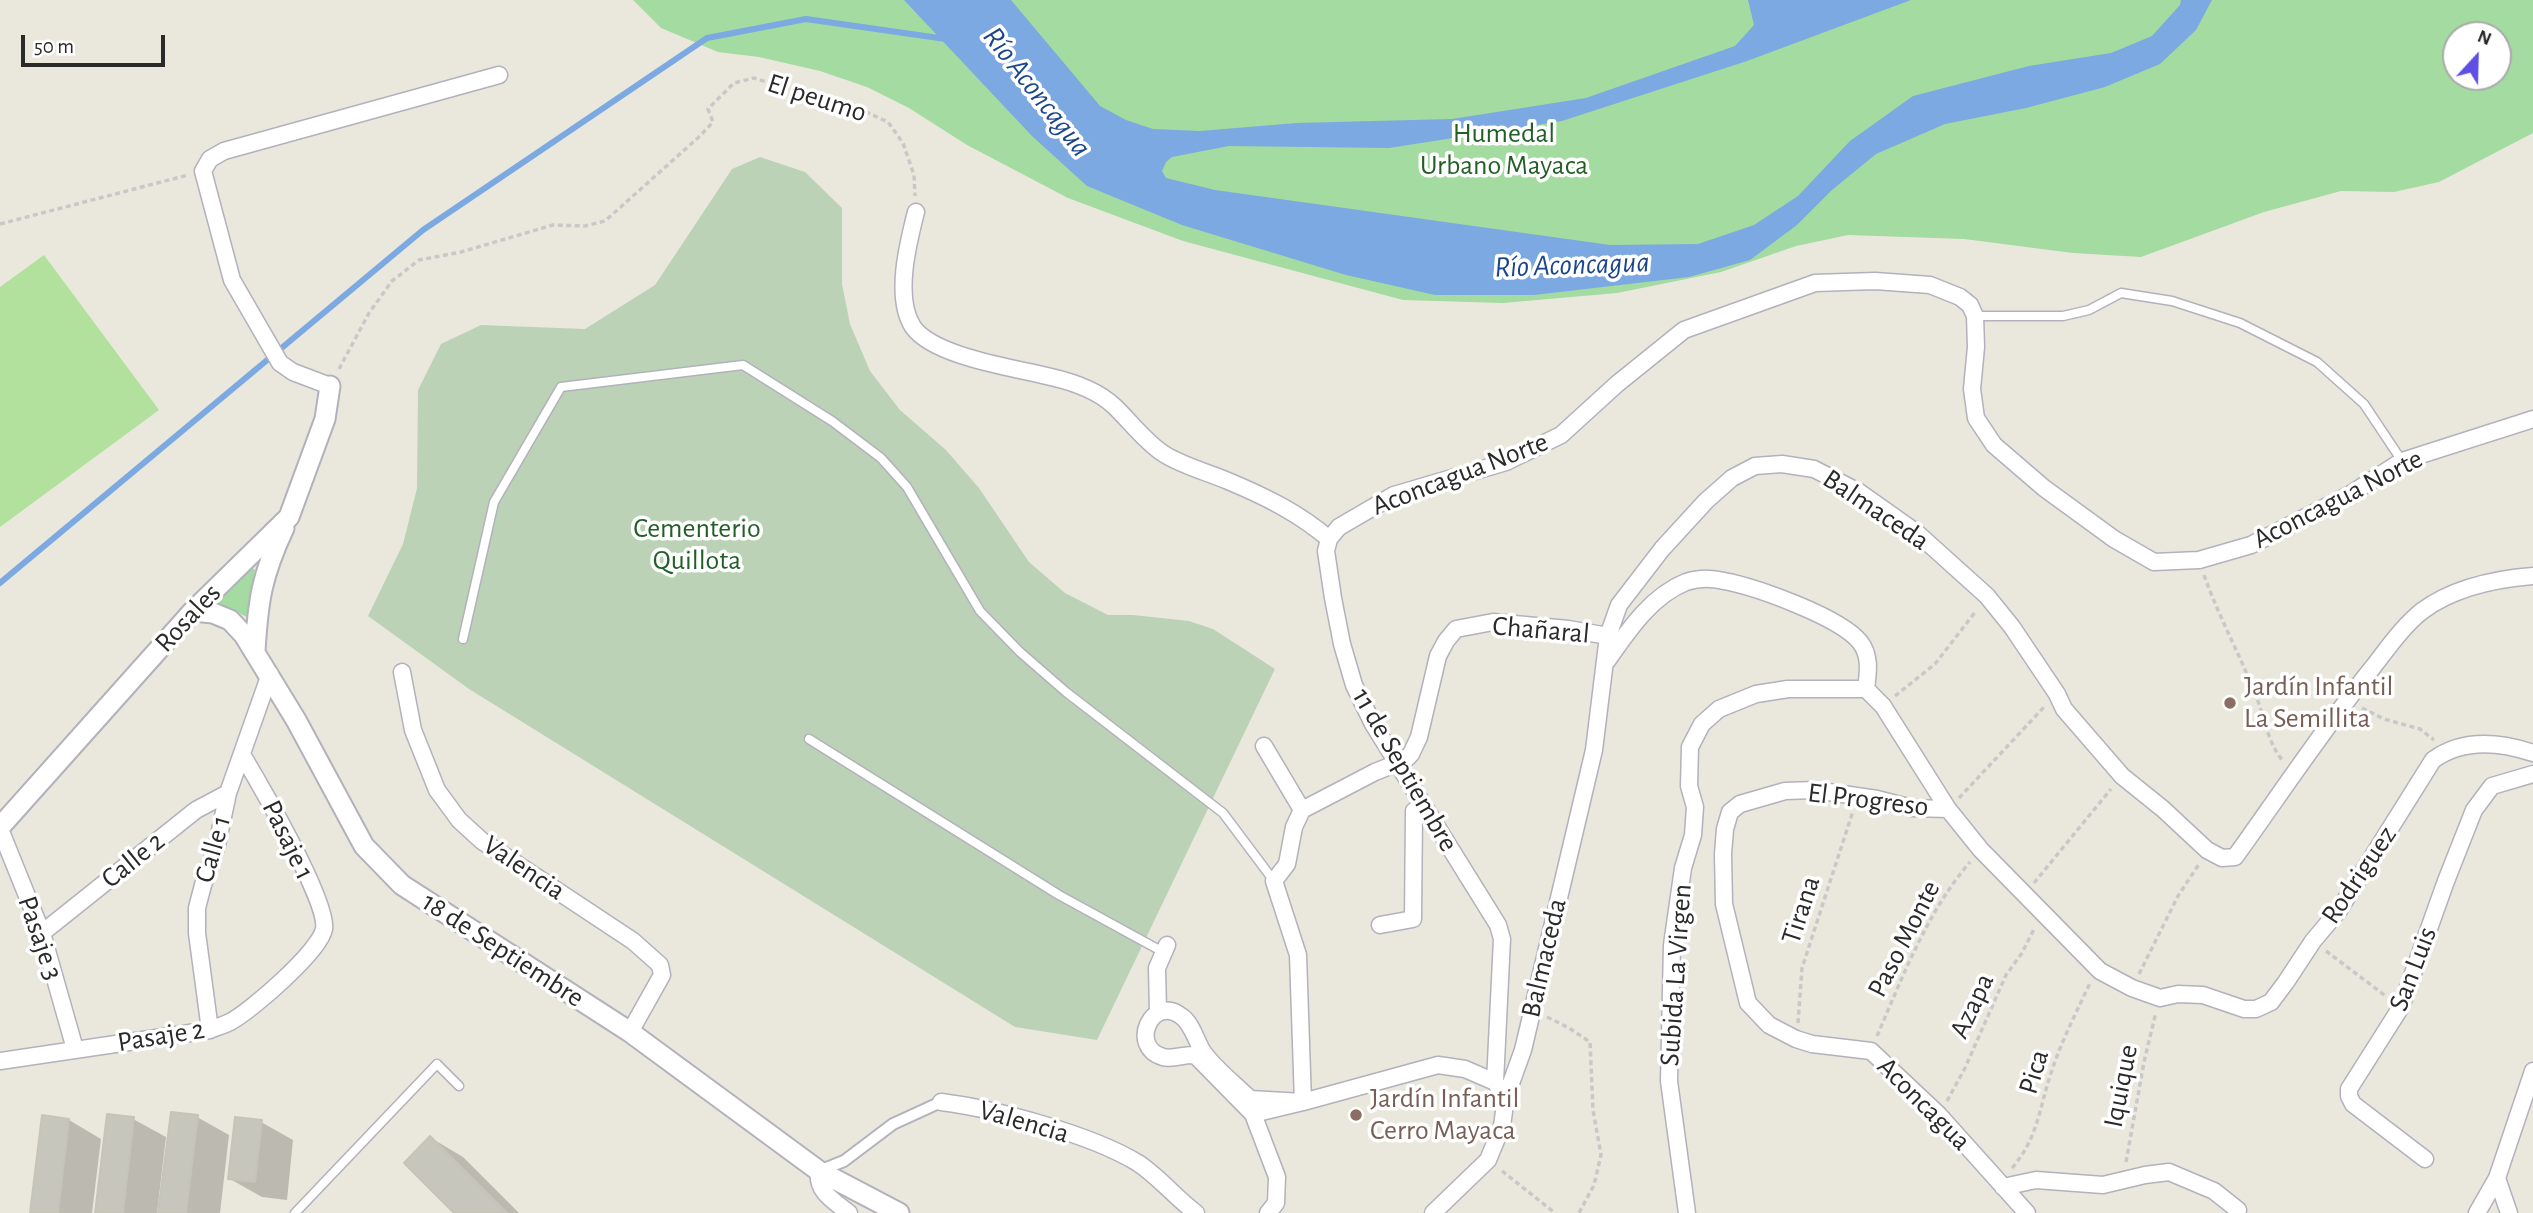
<!DOCTYPE html>
<meta charset="utf-8">
<style>
body{margin:0}
#map{position:relative;width:2533px;height:1213px;overflow:hidden;background:#eae8dd;font-family:"Alegreya Sans",sans-serif}
canvas{display:block}
.north{position:absolute;left:2442px;top:21px;width:70px;height:70px;box-sizing:border-box;background:#fff;border:2px solid #aaa;border-radius:50%;rotate:22deg;font-size:19px;font-weight:700;line-height:28px;text-align:center;color:#2a2a2a}
.north::after{content:'';display:block;margin:auto;width:24px;height:32px;background:#5e4fe6;clip-path:polygon(50% 0,100% 100%,50% 72%,0 100%)}
.scale{position:absolute;left:21px;top:35px;width:144px;height:32px;box-sizing:border-box;border:4px solid #2a2a2a;border-top:0;padding-left:9px;font-size:21px;line-height:24px;white-space:nowrap;color:#2a2a2a;-webkit-text-stroke:5px #fff;paint-order:stroke}
</style>
<div id="map">
<canvas width="2533" height="1213"></canvas>
<div class="north">N</div>
<div class="scale">50 m</div>
</div>
<script>
const g = document.querySelector('canvas').getContext('2d');
g.lineJoin = 'round';
function fillPath(path, color) { g.fillStyle = color; g.fill(path, 'evenodd'); }
function stroke(path, color, width, dash) { g.strokeStyle = color; g.lineWidth = width; g.lineCap = dash ? 'butt' : 'round'; g.setLineDash(dash || []); g.stroke(path); }
function write(font, color, halo, rows, align = 'center') {
  g.font = font + ' "Alegreya Sans",sans-serif'; g.lineWidth = 7; g.setLineDash([]); g.textBaseline = 'middle'; g.strokeStyle = halo; g.fillStyle = color; for (const [text, x, y, turn = 0] of rows) {
    g.save(); g.translate(x, y); g.rotate((+turn || 0) * Math.PI / 180); g.textAlign = isNaN(turn) ? turn : align; if (halo) g.strokeText(text, 0, 0); g.fillText(text, 0, 0); g.restore();
  }
}
const green = new Path2D(`
 M633,0H2533V133L2439,182L2394,192L2341,191L2264,212L2141,257L2073,253L1964,239L1848,235L1796,246L1721,272L1617,293L1503,303L1403,300L1183,241L1068,198L967,145L909,108L867,87L820,71L759,57L718,52L661,28ZM2456,35H2498V77H2456Z
 M248,564L255,570L247,617L216,602Z`);
const cemetery = new Path2D(`
 M760,157L805,172L842,208V284L850,324L870,371L900,410L946,450L979,488L1029,562L1065,593L1108,615H1133L1189,621L1213,629L1275,669L1097,1040L1015,1027L469,689L368,616L403,544L417,488L418,390L441,344L481,325L585,329L655,285L732,169Z`);
const pitch = new Path2D(`
 M44,255L159,410L0,527V287Z`);
const water = new Path2D(`
 M904,0H1011L1100,106L1126,120L1153,129L1200,131L1297,123L1452,119L1586,98L1735,46L1754,25L1748,0H1911L1747,61L1562,121L1389,148L1229,146L1172,157L1166,162L1162,171L1166,178L1215,190L1610,245L1698,244L1754,225L1798,196L1850,141L1913,96L2029,66L2111,53L2152,36L2180,5L2181,0H2212L2196,30L2160,64L2105,87L2026,108L1945,124L1876,154L1832,190L1797,225L1750,260L1689,277L1534,295H1435L1346,275L1182,225L1087,186L1032,136Z`);
const shadow = new Path2D(`
 M197,1117L229,1135L220,1213H160Z
 M133,1119L166,1137L157,1213H97Z
 M69,1120L101,1139L92,1213H32Z
 M261,1122L293,1140L287,1200L262,1197L230,1179Z
 M431,1138L463,1157L519,1213H456Z`);
const stream = new Path2D(`
 M0,583L423,230L707,38L806,19L946,39`);
const building = new Path2D(`
 M171,1112L198,1115L186,1213H158Z
 M107,1114L134,1117L123,1213H95Z
 M42,1115L69,1119L58,1213H30Z
 M235,1117L262,1120L255,1182L228,1179Z
 M430,1136L507,1213H454L404,1163Z`);
const path = new Path2D(`
 M0,224L188,175
 M339,369L369,313L392,281L419,260L461,252L553,225L585,226L605,221L700,136L713,122L708,109L734,83L754,78L814,97L851,105L888,122L903,143L914,175L915,196
 M2204,575C2219,617 2240,655 2256,696C2265,718 2267,742 2283,761
 M1895,696L1935,664L1976,611
 M2362,708L2384,719L2420,729L2434,740
 M1959,798L2045,706
 M2034,883L2111,789
 M2326,951L2387,997
 M2139,974L2178,896L2199,864
 M1547,1017L1569,1028L1590,1042L1593,1110L1601,1155L1594,1185L1579,1213
 M1798,1023L1802,968L1853,811
 M1877,1036C1903,976 1927,912 1970,862
 M1947,1101L1965,1068L2006,975L2022,953L2035,927
 M2126,1162L2144,1062L2156,1012
 M2012,1168C2038,1138 2039,1109 2051,1073C2061,1042 2076,1013 2090,983
 M1502,1171L1555,1213`);
const service = new Path2D(`
 M1975,316H2063L2089,310L2121,293L2172,301L2240,323L2317,362L2364,404L2402,461
 M463,639L494,502L561,387L743,365L832,421L881,458L907,487L980,611L1020,652L1066,692L1223,813L1274,881
 M809,739L1059,895L1165,953
 M295,1213L437,1064L459,1086`);
const pedestrian = new Path2D(`
 M819,1171L844,1161L893,1124L941,1102`);
const minor = new Path2D(`
 M916,212C908,243 894,298 913,327C934,357 1016,368 1051,377C1073,382 1097,390 1114,406C1130,421 1145,442 1164,454C1183,466 1207,472 1228,481C1264,496 1299,513 1329,539L1326,551L1333,598L1342,644L1354,685L1373,724L1498,925L1502,939L1495,1082
 M330,386L293,372L280,363L232,280L203,171L210,159L224,151L499,75
 M1329,539L1339,527L1394,495L1506,462L1561,435L1617,384L1684,330L1815,283L1875,281L1930,285L1960,297L1970,305L1975,316L1976,347L1972,389L1976,418L1994,445L2044,488L2114,539L2154,562L2199,560L2251,545L2349,495L2402,461L2533,419
 M1607,661C1628,631 1651,596 1686,582C1698,578 1712,578 1724,581C1756,587 1840,617 1860,642C1871,656 1868,673 1866,689
 M402,672L413,730L437,790L459,820L482,841L633,941L660,965L662,975L630,1032
 M1264,746L1302,810
 M1948,809L1912,808L1877,799L1815,790L1785,791L1740,804L1730,812L1725,829L1723,854L1724,904L1748,1003L1769,1025L1796,1039L1812,1044L1871,1051L1939,1115L2027,1213
 M0,829L42,933L75,1049
 M1380,925L1413,919L1414,811L1422,805
 M42,933L196,810L228,793
 M1158,1012L1157,968L1167,945
 M210,1030L197,933V908L203,885L217,845L228,793L270,674
 M0,1061L210,1030C217,1027 224,1025 230,1022C251,1011 320,951 324,929C329,903 259,783 243,756
 M1506,1097L1495,1082L1465,1069L1438,1065L1303,1102L1250,1099C1235,1084 1216,1070 1203,1052C1196,1041 1192,1023 1181,1016C1152,994 1128,1047 1163,1057C1174,1060 1183,1054 1195,1055L1253,1114L1303,1102L1298,955L1274,881L1287,864L1294,827L1302,810L1375,772L1405,760L1411,754L1419,737L1438,656L1446,641L1456,629L1493,622L1568,629L1608,636
 M941,1102C996,1109 1090,1134 1138,1163C1159,1177 1176,1198 1196,1213
 M1253,1114L1277,1177L1276,1203L1268,1213
 M2425,1159L2353,1104L2349,1096V1089L2401,1007L2446,881L2474,810L2492,786L2533,774
 M819,1171C816,1192 834,1201 849,1213
 M2497,1178L2509,1213
 M2003,1187L2036,1180L2103,1185L2145,1175L2169,1172L2214,1191L2238,1210
 M1433,1213L1488,1160L1502,1126L1506,1097L1523,1050L1594,750L1608,636L1619,605L1662,549L1706,501L1732,478L1755,466L1782,464L1814,469L1859,492L1917,533L1987,596L2012,627L2057,694L2064,709L2122,776L2163,809L2207,850L2222,858L2235,857C2281,793 2324,728 2373,667C2388,648 2403,626 2422,611C2453,588 2495,579 2533,576
 M1687,1213L1669,1081L1672,945L1683,868L1693,835L1695,807L1689,786L1690,747L1702,724L1719,709L1756,694L1788,689H1866L1883,706L1948,809L1981,850L2100,971L2132,988L2160,998L2178,994L2203,995L2244,1009H2256L2271,1002L2286,982L2313,941L2339,910L2433,760C2463,738 2500,742 2533,753
 M2477,1213L2497,1178L2533,1071`);
const tertiary = new Path2D(`
 M193,611L213,613L230,620L244,635L296,720L364,846L402,885L630,1032L819,1171L899,1213
 M255,651C258,600 262,575 284,528
 M0,827L193,611L289,517L325,419L330,386`);
const markers = [
 [2230,703,7,"#8d6e63"],
 [1356,1115,7,"#8d6e63"]
];
const streetNames = [
 ["El peumo",817,98,18],
 ["Aconcagua Norte",1460,474,-21],
 ["Aconcagua Norte",2338,499,-27],
 ["Balmaceda",1876,510,34],
 ["Rosales",188,618,-47],
 ["Chañaral",1541,630,5],
 ["11 de Septiembre",1405,770,60],
 ["El Progreso",1868,800,7],
 ["Pasaje 1",288,840,64],
 ["Calle 1",213,849,-74],
 ["Calle 2",133,860,-39],
 ["Valencia",524,868,34],
 ["Rodriguez",2359,875,-56],
 ["Tirana",1801,910,-72],
 ["Pasaje 3",40,938,71],
 ["Paso Monte",1904,939,-63],
 ["18 de Septiembre",503,950,33],
 ["Balmaceda",1544,958,-77],
 ["San Luis",2413,969,-69],
 ["Subida La Virgen",1676,975,-86],
 ["Azapa",1972,1006,-65],
 ["Pasaje 2",161,1036,-9],
 ["Pica",2034,1072,-73],
 ["Iquique",2121,1086,-79],
 ["Aconcagua",1924,1104,45],
 ["Valencia",1024,1122,16]
];
const parkNames = [
 ["Humedal",1504,134],
 ["Urbano Mayaca",1504,166],
 ["Cementerio",697,529],
 ["Quillota",697,561]
];
const educationNames = [
 ["Jardín Infantil",2244,687],
 ["La Semillita",2244,719],
 ["Jardín Infantil",1370,1099],
 ["Cerro Mayaca",1370,1131]
];
const waterNames = [
 ["Río Aconcagua",1037,92,52],
 ["Río Aconcagua",1572,265,-2]
];
fillPath(green, '#a3dba0');
fillPath(cemetery, '#bcd2b7');
fillPath(pitch, '#b1e19d');
fillPath(water, '#7ca9e1');
fillPath(shadow, '#0003');
stroke(stream, '#7ca9e1', 6);
fillPath(building, '#c6c6bc');
stroke(building, '#c5c4b7', 2);
stroke(service, '#b2b1bc', 11);
stroke(pedestrian, '#b2b1bc', 14);
stroke(minor, '#b2b1bc', 19);
stroke(tertiary, '#b2b1bc', 23);
stroke(path, '#c8c8c8', 3.5, [5, 3.5]);
stroke(service, '#fff', 8);
stroke(pedestrian, '#fff', 10);
stroke(minor, '#fff', 16);
stroke(tertiary, '#fff', 19);
for (const [x, y, r, color] of markers) { const dot = new Path2D(); dot.arc(x, y, r, 0, 2 * Math.PI); g.fillStyle = color; g.fill(dot); stroke(dot, '#fff', 2.5); }
write('28px', '#2a2a2a', '#fff', streetNames);
write('28px', '#225f27', '#fff', parkNames);
write('28px', '#785e54', '#fff', educationNames, 'left');
write('italic 30px', '#1c468c', '#fff', waterNames);
</script>
